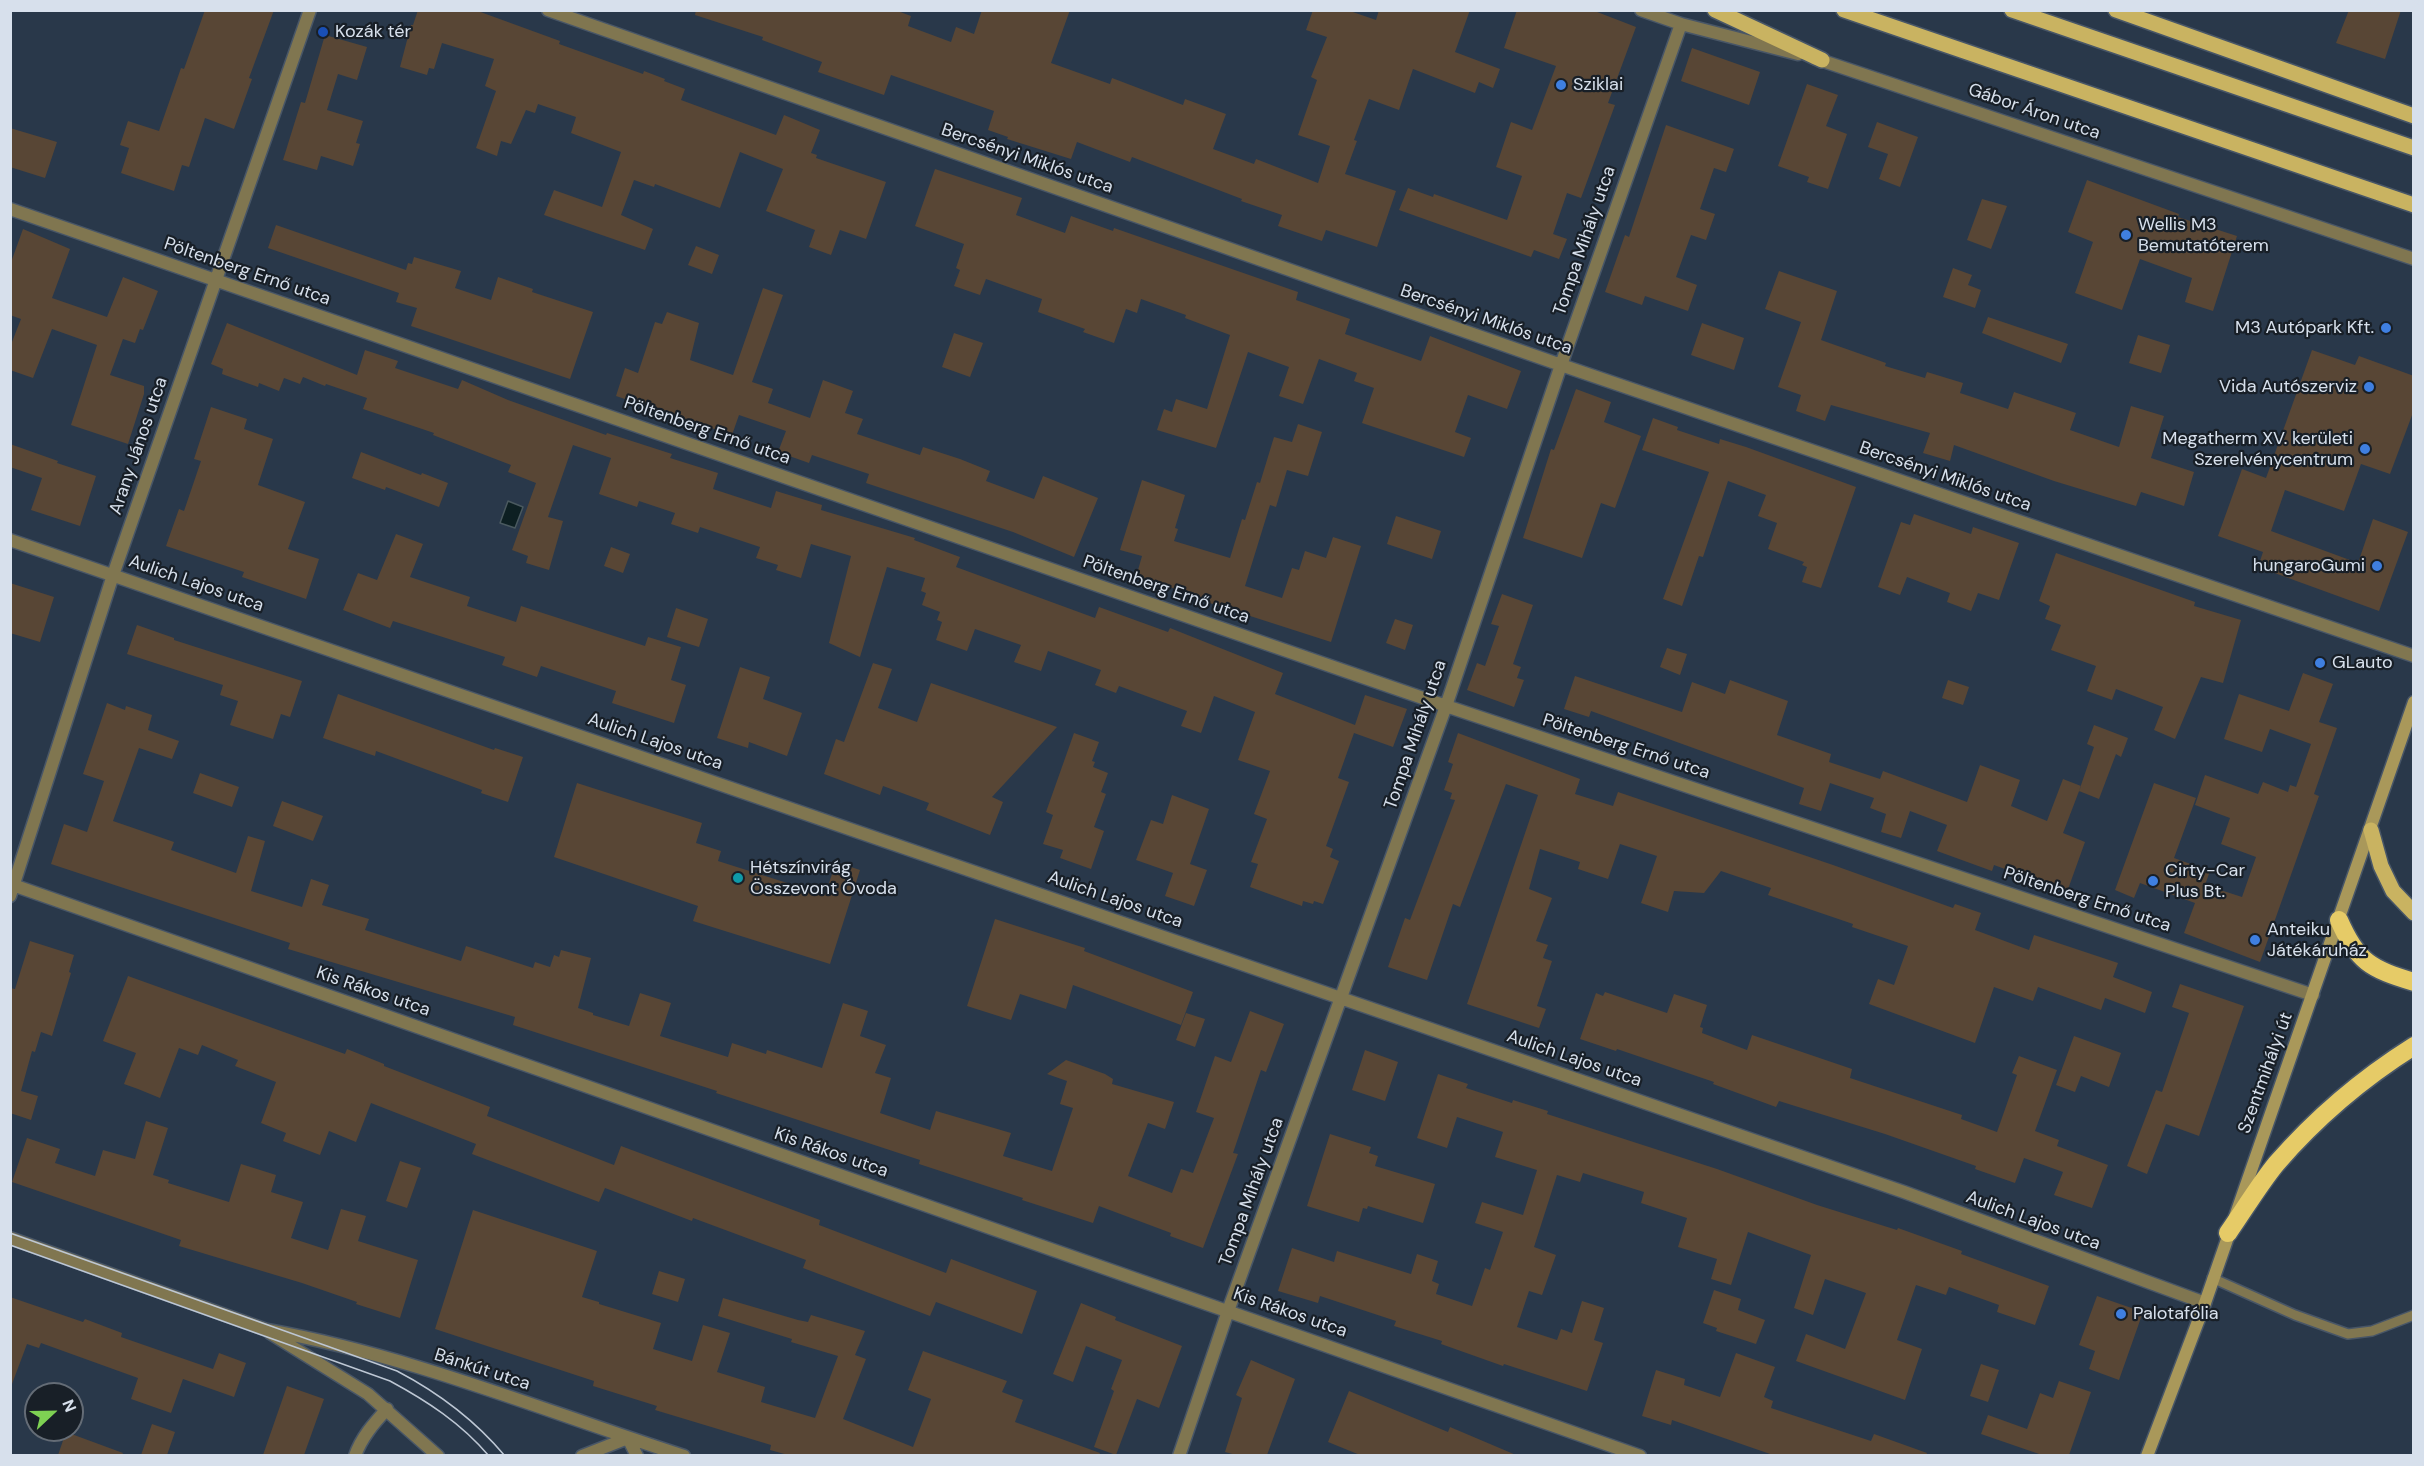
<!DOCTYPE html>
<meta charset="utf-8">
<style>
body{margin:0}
#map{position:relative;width:2424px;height:1466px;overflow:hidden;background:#29384a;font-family:"DM Sans",sans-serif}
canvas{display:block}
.frame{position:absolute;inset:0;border:12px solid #d7e0ec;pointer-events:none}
.north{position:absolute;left:24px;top:1382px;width:60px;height:60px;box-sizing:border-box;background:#181f27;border:2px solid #646c76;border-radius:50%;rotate:68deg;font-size:16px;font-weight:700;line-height:24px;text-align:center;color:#d7e0ec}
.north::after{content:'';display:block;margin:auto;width:21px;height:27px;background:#7ed153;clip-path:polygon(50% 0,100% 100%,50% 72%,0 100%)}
</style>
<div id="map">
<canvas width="2424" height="1466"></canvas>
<div class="frame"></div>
<div class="north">N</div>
</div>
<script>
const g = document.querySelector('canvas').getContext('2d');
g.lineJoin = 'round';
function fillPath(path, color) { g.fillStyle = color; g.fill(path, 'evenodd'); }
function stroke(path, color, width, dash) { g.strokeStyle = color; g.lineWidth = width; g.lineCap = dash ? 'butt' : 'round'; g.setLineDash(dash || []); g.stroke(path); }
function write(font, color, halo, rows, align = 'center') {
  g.font = font + ' "DM Sans",sans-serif'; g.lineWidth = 4.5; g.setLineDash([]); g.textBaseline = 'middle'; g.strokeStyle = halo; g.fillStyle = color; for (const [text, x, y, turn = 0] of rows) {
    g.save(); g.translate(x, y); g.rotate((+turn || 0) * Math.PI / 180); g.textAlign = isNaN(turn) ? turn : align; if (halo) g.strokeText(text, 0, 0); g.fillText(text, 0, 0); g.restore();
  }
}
const water = new Path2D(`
 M508,501L523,507L515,528L500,523Z`);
const building = new Path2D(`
 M205,10H274L249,78L252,79L234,129L205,118L189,167L182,165L174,191L121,173L129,148L120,145L128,121L159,131L181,68L184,69Z
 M418,10H475L560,41L559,44L643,74L644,71L665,79L664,81L685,89L681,100L776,135L784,115L820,130L811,153L817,155L816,158L886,182L866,239L840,230L831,255L809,247L815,230L766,211L783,169L740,152L720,208L655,184L654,187L634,180L621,215L653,229L645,250L544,215L554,190L602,207L621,152L571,133L576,117L538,104L535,113L526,110L511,144L501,141L497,156L476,148L496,91L485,86L494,59L442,43L434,69L429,68L427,75L400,67L411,25H413Z
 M696,10H895L911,16L908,26L951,42L956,27L974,34L982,10H1070L1051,63L1110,84L1112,78L1183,105L1185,99L1226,114L1213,149L1254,164L1256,159L1318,183L1330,146L1298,135L1317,80L1311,77L1327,37L1306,30L1313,10H1347L1376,20L1379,10H1470L1455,52L1500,69L1493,88L1479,82L1475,93L1413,69L1399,110L1369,99L1354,140L1357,141L1345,174L1396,191L1377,247L1326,230L1322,241L1278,226L1282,215L1241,201L1242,199L1132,157L1130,162L1077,142L1071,159L1007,139L1008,137L988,130L994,111L891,75L884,95L818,72L822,62L762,40L763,37L695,15Z
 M1517,10H1592L1636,27L1608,103L1615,105L1581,198L1567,193L1553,234L1567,239L1559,259L1534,250L1531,257L1399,210L1408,188L1433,197L1434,194L1507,220L1522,176L1496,167L1511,122L1532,130L1556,66L1504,48Z
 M2349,10H2401L2385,59L2336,43Z
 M325,35L367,47L357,80L338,74L327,110L363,121L356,143L360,144L353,166L321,156L317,170L283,160L301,102L305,103Z
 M1692,48L1760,72L1749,105L1681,81Z
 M1807,84L1838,95L1826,126L1847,134L1828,189L1807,182L1809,177L1778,166Z
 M1877,122L1918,137L1900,187L1879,179L1888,154L1868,147Z
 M1666,125L1734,149L1726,172L1714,168L1700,209L1715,214L1706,240L1691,235L1676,277L1697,285L1688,311L1645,296L1642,305L1605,292L1625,235L1629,237Z
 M10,128L57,142L45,178L10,167Z
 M935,169L1022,198L1016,215L1065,233L1071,216L1113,231L1114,228L1298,292L1296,300L1350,319L1345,334L1421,361L1430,336L1521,371L1507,409L1468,395L1455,432L1471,438L1464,457L1362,423L1374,388L1354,381L1357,373L1319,359L1303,404L1279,396L1289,367L1248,352L1216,448L1157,430L1164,409L1172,412L1176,399L1207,409L1230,335L1185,318L1186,315L1141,299L1137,313L1126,309L1114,343L1083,332L1085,329L1038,312L1042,299L986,279L980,295L954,286L960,270L956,268L964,244L915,226Z
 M2087,180L2179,214L2178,217L2237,236L2213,311L2185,302L2192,278L2140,259L2122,310L2075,293L2093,242L2068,232Z
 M1982,199L2007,206L1991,249L1967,240Z
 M276,225L406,270L408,263L412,264L414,257L461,271L455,288L491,300L498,277L533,289L532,292L593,312L570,379L411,326L417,308L396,302L399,293L268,248Z
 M23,229L70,249L52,298L107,317L123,277L158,291L143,330L140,329L135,343L123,339L110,375L144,386V394L128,444L71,425L97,345L52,329L33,378L10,370V347L21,319L10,315V265Z
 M696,246L719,255L712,274L688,265Z
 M1953,268L1972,275L1968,285L1981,290L1975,308L1943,297Z
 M1779,271L1837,291L1821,340L1886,363L1885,366L1925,378L1927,372L1963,383L1960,393L2008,409L2014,392L2076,413L2070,430L2119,447L2131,406L2164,416L2151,458L2194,472L2184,506L2141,492L2136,506L2054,481L1954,445L1950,461L1923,453L1930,433L1831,405L1825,421L1796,411L1801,395L1778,387L1801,322L1765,309Z
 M763,288L783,295L752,382L773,389L768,403L810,418L823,380L853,391L845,413L863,419L857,434L920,455L923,447L960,459L990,471L986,481L1034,499L1043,476L1098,498L1074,557L1013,532L866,483L869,474L812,455L809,463L778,452L786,431L739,415L732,435L616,396L625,368L638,373L655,322L662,324L667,312L699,323L690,360L733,375Z
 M1988,317L2068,344L2061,363L1982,333Z
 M227,323L357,375L365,350L398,361L395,368L458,389L462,380L508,400L606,435L607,433L672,454L670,458L718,473L713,489L771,508L776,491L822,505L821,510L915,538L914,540L960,557L956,567L1095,618L1099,607L1168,632L1170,628L1180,632L1283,673L1275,694L1355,725L1365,695L1407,709L1393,747L1354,733L1338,778L1349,782L1326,846L1333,849L1330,857L1339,861L1323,904L1314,901L1313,904L1303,901L1302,906L1250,887L1258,864L1251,862L1267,819L1254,814L1270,771L1238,760L1255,712L1214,696L1201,733L1181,726L1187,711L1119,686L1116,693L1095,685L1101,670L1048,651L1041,671L1014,662L1021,645L975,629L967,651L936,640L942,622L937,620L940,612L922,605L926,593L921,591L925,578L887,567L860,657L829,643L851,556L811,544L801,578L776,570L778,565L756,558L760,547L700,527L698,533L671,524L675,513L639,501L637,507L599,494L611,458L573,445L548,517L563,521L549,570L526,563L528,556L512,550L536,483L508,472L511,465L433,435L434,433L363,409L367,398L326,384L325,386L303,377L300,384L284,378L279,391L259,383L258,387L222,374L223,369L211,364Z
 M1702,323L1744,338L1734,370L1691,355Z
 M954,333L983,343L970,377L942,367Z
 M2138,335L2170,345L2161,373L2129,363Z
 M2312,350L2355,365L2359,356L2414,376V410L2390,474L2361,464L2344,511L2285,490L2271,531L2358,563L2373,519L2408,532L2379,611L2258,567L2263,552L2218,536L2242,469L2266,478Z
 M1576,389L1611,402L1604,422L1641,436L1615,508L1601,503L1582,558L1523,538L1551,449L1554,450Z
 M211,407L247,419L244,429L273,439L258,485L305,502L288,549L319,559L306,599L242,577L244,572L166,546L179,509L184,511L201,461L194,459Z
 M1653,418L1678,427L1677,430L1719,444L1720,439L1746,447L1856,487L1821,588L1802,582L1807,567L1802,565L1804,562L1768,549L1777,523L1758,516L1766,495L1728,481L1703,557L1699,556L1682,606L1663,599L1709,472L1642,450Z
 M1298,424L1322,432L1308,476L1287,470L1276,507L1270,505L1245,586L1282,598L1292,568L1299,570L1305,551L1326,558L1333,537L1361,546L1331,642L1191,597L1192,594L1136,577L1142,556L1120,550L1142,480L1185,495L1175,528L1178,529L1174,541L1230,558L1242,519L1245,520L1257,482L1260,483L1274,437L1292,442Z
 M10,444L58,461L57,463L96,476L80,526L31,510L42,478L10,467Z
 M361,452L421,475L422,473L448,483L439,507L386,487L385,490L352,478Z
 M1914,514L1971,534L1973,527L2019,543L1999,600L1978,593L1971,611L1947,602L1950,593L1907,577L1900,595L1878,587L1901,522L1910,525Z
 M1396,516L1441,531L1432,559L1387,544Z
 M396,534L423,544L410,577L470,597L467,606L516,622L521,606L645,646L648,637L681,647L671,680L686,685L674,723L612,703L616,691L541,666L537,677L502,665L505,657L393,621L390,628L343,610L358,573L377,580Z
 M611,547L630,554L623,573L604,566Z
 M2056,553L2195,602L2194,606L2241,620L2223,683L2201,677L2175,739L2154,730L2163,707L2116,689L2112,700L2087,691L2096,666L2051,650L2061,625L2045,619L2050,606L2039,601Z
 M10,583L54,597L40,642L10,633Z
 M1502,594L1533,605L1513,664L1521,667L1517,678L1524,680L1514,707L1467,690L1477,663L1485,666L1499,626L1491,624Z
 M676,608L708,619L699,647L667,637Z
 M1395,619L1413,625L1405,650L1386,643Z
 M137,625L174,638V640L302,681L290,717L281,714L273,739L230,725L238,701L220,695L223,685L127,654Z
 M1667,648L1687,654L1680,675L1660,667Z
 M873,663L892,669L878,708L917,722L931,683L1057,727L992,797L1003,802L990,835L926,810L929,803L883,786L880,795L824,774L836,739L844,742Z
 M740,667L770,677L763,699L802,713L787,756L749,742L748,748L717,738Z
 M2303,673L2333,684L2319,722L2337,728L2314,794L2319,796L2260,962L2184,933L2195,903L2140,883L2134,898L2115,890L2154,783L2196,798L2174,858L2210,871L2205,885L2242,897L2256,857L2221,844L2230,818L2195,805L2205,775L2258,794L2263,782L2288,792L2290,785L2296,787L2311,744L2270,729L2262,752L2224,739L2239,694L2289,711Z
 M1575,676L1682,712L1692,682L1725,694L1730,680L1788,701L1777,735L1831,754L1829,762L1880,779L1883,771L1967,802L1980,765L2020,780L2011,806L2047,821L2063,779L2081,786L2063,833L2085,842L2067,892L1994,865L1992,871L1937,851L1947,825L1910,811L1901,838L1881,832L1886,814L1870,808L1874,798L1830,783L1821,811L1799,804L1804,788L1591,711L1589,717L1564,709Z
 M1948,680L1969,687L1963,705L1942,698Z
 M338,694L494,750L495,748L523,757L508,802L481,793L482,790L376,751L375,756L323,738Z
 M107,703L125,710L126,706L152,715L148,730L179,741L172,759L139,748L113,821L174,842L171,850L236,873L248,836L265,841L251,891L302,907L311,879L329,885L322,905L369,919L365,930L461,961L466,946L533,968L535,962L550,967L554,955L559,957L561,950L591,958L578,1008L593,1013V1015L629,1026L640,993L671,1003L660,1036L728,1057L732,1043L766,1054L767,1050L822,1068L843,1003L868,1011L860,1036L886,1045L875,1073L891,1078L880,1113L930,1130L936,1111L1011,1133L1003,1156L1052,1171L1073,1108L1060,1104L1067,1081L1047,1074L1066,1060L1105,1074L1113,1079L1112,1084L1174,1102L1165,1129L1148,1123L1128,1176L1172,1193L1181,1169L1193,1173L1214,1118L1196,1112L1215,1056L1231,1062L1250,1011L1284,1024L1266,1072L1261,1070L1233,1153L1238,1154L1203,1248L1170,1236L1171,1233L1099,1206L1093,1223L1022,1200L1023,1198L919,1164L920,1160L716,1093L717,1091L513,1025L515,1017L288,949L290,943L51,864L64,824L87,832L104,781L83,774Z
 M2094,725L2128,738L2121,757L2116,754L2099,799L2079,791L2094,747L2087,744Z
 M1074,733L1099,742L1092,761L1095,762L1093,767L1108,773L1101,792L1106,794L1094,827L1104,831L1091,869L1060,858L1063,850L1043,844L1053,815L1046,812Z
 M1458,733L1580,779L1575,794L1613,806L1618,792L1833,865L1953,908L1955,904L1981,913L1975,930L2029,950L2034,935L2118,963L2113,977L2152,992L2145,1013L2105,998L2101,1010L2038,987L2033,1001L1994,987L1975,1043L1869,1004L1878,979L1894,985L1908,946L1852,927L1853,924L1768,895L1771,888L1721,871L1704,893L1674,891L1668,912L1641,903L1657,856L1620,844L1608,879L1578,869L1580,862L1540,849L1529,889L1552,898L1536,941L1548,945L1543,958L1552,961L1537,1006L1546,1009L1539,1028L1467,1004L1538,795L1506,784L1460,907L1453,904L1427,980L1388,967L1405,918L1410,920L1455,800L1450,799L1452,793L1444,790L1453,764L1448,762Z
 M200,773L239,787L232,807L193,793Z
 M577,783L702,823L696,843L721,851L718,861L825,895L836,862L860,870L830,964L693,921L698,906L554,857Z
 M1172,795L1209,809L1190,864L1207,870L1194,906L1165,896L1173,873L1136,860L1151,820L1163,824Z
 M282,801L323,816L313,841L273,826Z
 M995,919L1085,948L1084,951L1193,992L1181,1025L1073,985L1066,1009L1020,994L1011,1020L967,1006Z
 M30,941L74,955L69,972L71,973L52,1036L41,1032L35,1052L32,1051L21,1091L38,1096L31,1120L10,1113V988L15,989Z
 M128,976L345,1054L347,1049L384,1064V1066L490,1107L487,1116L614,1165L621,1146L820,1220L819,1225L946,1273L951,1259L1037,1291L1022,1334L936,1302L930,1316L803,1268L806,1260L693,1218L692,1221L605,1188L599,1202L472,1154L476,1144L371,1103L356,1142L329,1131L320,1155L283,1141L286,1133L261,1123L276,1082L235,1066L238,1060L202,1045L198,1055L179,1048L160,1098L138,1089L124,1084L136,1053L103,1041Z
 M2180,984L2244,1006L2199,1136L2166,1124L2147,1174L2127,1166L2156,1090L2162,1092L2189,1013L2172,1007Z
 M1605,992L1667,1013L1674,994L1707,1005L1700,1027L1703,1028L1702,1033L1747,1050L1752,1035L1852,1069L1850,1078L1962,1115L1961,1119L1997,1132L2017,1075L2012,1073L2019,1056L2057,1070L2035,1131L2059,1140L2057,1146L2108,1165L2092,1208L2054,1195L2063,1172L2024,1158L2015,1183L1975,1169L1976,1166L1885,1134L1779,1101L1776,1107L1713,1084L1714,1082L1617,1049L1616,1051L1580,1039L1596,993L1603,996Z
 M1186,1013L1205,1019L1195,1047L1176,1040Z
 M2074,1036L2121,1053L2109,1087L2081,1076L2075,1092L2056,1085Z
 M1365,1050L1398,1062L1385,1101L1352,1090Z
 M1438,1074L1468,1084L1466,1088L1512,1103L1513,1100L1548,1111L1547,1114L1717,1169L1817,1205L1897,1230L1898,1228L1962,1251L1961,1254L2049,1286L2035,1325L1997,1312L1999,1305L1949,1287L1946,1295L1916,1285L1897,1340L1922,1349L1905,1400L1796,1361L1806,1334L1845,1349L1866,1293L1825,1279L1813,1315L1794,1308L1811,1255L1748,1232L1731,1285L1711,1279L1717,1259L1678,1247L1687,1218L1641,1203L1644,1192L1583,1173L1580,1182L1557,1175L1534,1247L1556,1255L1542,1295L1529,1291L1517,1327L1557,1340L1561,1329L1572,1333L1582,1301L1604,1308L1594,1340L1603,1343L1587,1391L1504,1364L1503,1366L1441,1344L1442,1341L1394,1326L1396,1321L1320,1296L1318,1303L1278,1291L1292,1248L1334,1262L1337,1251L1411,1274L1417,1254L1438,1261L1432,1281L1439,1284L1436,1294L1472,1306L1485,1268L1490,1270L1503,1232L1475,1223L1482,1202L1523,1215L1537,1170L1495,1157L1503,1132L1457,1117L1447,1148L1417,1138Z
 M146,1121L168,1128L153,1175L169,1180L168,1183L229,1202L241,1164L276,1175L271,1192L303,1202L291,1238L328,1250L341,1209L366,1216L358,1241L418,1260L400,1318L356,1304L357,1302L302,1283L179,1246L181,1240L12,1182L27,1138L60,1149L55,1163L95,1176L103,1150L135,1159Z
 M1330,1134L1371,1147L1369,1153L1378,1156L1375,1166L1435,1184L1423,1223L1368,1206L1367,1209L1363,1208L1359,1222L1307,1206Z
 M400,1161L421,1168L407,1208L386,1201Z
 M473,1210L597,1251L582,1297L599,1302V1304L661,1323L653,1349L692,1361L703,1325L730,1333L717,1372L765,1387L761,1402L815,1418L838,1356L791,1342L792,1339L718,1316L723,1298L798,1320L808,1322L811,1315L865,1331L855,1355L866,1359L843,1419L913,1447L931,1399L908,1390L923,1351L1007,1381L1002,1392L1023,1400L1015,1422L1100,1453L1099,1455H788L770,1450L771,1445L655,1410L657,1406L593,1386L594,1381L435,1329Z
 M659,1271L685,1279L678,1302L652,1294Z
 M1714,1290L1741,1299L1738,1310L1765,1320L1756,1344L1716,1331L1717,1328L1703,1323Z
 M2097,1296L2143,1312L2119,1380L2089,1369L2095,1351L2079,1345Z
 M10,1297L83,1322L85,1319L122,1333L121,1337L213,1369L219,1353L246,1363L234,1397L183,1379L171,1413L131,1399L138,1378L41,1343L39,1348L27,1344L12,1384L10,1383Z
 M1081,1303L1116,1317L1115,1320L1182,1346L1159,1408L1137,1399L1116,1455L1094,1447L1114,1391L1111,1389L1122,1360L1086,1346L1073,1382L1053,1374Z
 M1736,1353L1775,1367L1764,1397L1773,1401L1771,1408L1871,1441L1874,1434L1927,1453L1926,1455H1773L1672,1420L1671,1425L1642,1416L1656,1370L1685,1379L1684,1385L1720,1397Z
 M1251,1360L1295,1379L1267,1455H1236L1225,1452L1242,1398L1236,1395Z
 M1981,1364L1999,1370L1988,1402L1970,1396Z
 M2059,1381L2091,1392L2069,1455H2042L1981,1434L1988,1415L2027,1429L2040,1393L2053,1398Z
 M287,1386L324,1399L304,1455H263Z
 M1349,1391L1448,1432L1450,1427L1516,1455H1360L1328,1442Z
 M152,1424L175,1432L167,1455H141Z
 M66,1432L123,1453L122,1455H58Z`);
const service = new Path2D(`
 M2212,1278L2295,1315L2348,1334L2372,1331L2414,1315`);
const minor = new Path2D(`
 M548,10L1561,365L2414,656
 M1641,10L1681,24L1798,54
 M1814,58L2414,259
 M10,209L1446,706L2313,995
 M10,540L1904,1192L2205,1303
 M10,884L1640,1456
 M10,896L113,575L310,10
 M355,1456C361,1438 374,1423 387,1409
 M1179,1456L1228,1311L1446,706L1561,365L1681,24`);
const tertiary = new Path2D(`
 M10,1238L267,1330C409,1355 547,1412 684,1456
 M270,1333L368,1394L438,1456
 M628,1438L637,1456
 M582,1456L628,1438`);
const secondary = new Path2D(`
 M2147,1456L2205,1303L2414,702`);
const primary = new Path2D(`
 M1715,10L1822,60
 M1844,10L2414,205
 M2012,10L2414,148
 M2116,10L2414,116
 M2371,830L2381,866L2393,891L2414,913`);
const motorway = new Path2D(`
 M2339,920C2357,962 2371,969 2414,982
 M2228,1233C2244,1210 2259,1185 2276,1164C2315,1119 2363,1078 2414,1046`);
const tram = new Path2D(`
 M10,1233L397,1371C439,1393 474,1419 505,1456
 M10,1245L390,1381C427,1401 461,1423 489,1456`);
const markers = [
 [323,32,6,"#1a4fb4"],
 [1561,85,6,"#3f7fe0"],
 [2126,235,6,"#3f7fe0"],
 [2386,328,6,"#3f7fe0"],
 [2369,387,6,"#3f7fe0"],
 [2365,449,6,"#3f7fe0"],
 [2377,566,6,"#3f7fe0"],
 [2320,663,6,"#3f7fe0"],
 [738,878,6,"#0f9aa8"],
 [2153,881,6,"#3f7fe0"],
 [2255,940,6,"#3f7fe0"],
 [2121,1314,6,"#3f7fe0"]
];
const poiNames = [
 ["Kozák tér",335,32],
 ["Sziklai",1573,85],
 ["Wellis M3",2138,225],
 ["Bemutatóterem",2138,246],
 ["M3 Autópark Kft.",2374,328,"right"],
 ["Vida Autószerviz",2357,387,"right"],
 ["Megatherm XV. kerületi",2353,439,"right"],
 ["Szerelvénycentrum",2353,460,"right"],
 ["hungaroGumi",2365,566,"right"],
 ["GLauto",2332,663],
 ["Hétszínvirág",750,868],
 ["Összevont Óvoda",750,889],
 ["Cirty-Car",2165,871],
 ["Plus Bt.",2165,892],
 ["Anteiku",2267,930],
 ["Játékáruház",2267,951],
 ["Palotafólia",2133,1314]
];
const streetNames = [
 ["Gábor Áron utca",2034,112,19],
 ["Bercsényi Miklós utca",1027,159,19],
 ["Tompa Mihály utca",1585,241,-71],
 ["Pöltenberg Ernő utca",247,272,19],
 ["Bercsényi Miklós utca",1486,320,19],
 ["Pöltenberg Ernő utca",707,431,19],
 ["Arany János utca",139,446,-71],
 ["Bercsényi Miklós utca",1945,477,19],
 ["Aulich Lajos utca",196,584,19],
 ["Pöltenberg Ernő utca",1166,590,19],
 ["Tompa Mihály utca",1416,735,-71],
 ["Aulich Lajos utca",655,742,19],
 ["Pöltenberg Ernő utca",1626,747,18],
 ["Aulich Lajos utca",1115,900,19],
 ["Pöltenberg Ernő utca",2087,900,18],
 ["Kis Rákos utca",373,992,19],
 ["Aulich Lajos utca",1574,1059,19],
 ["Szentmihályi út",2266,1073,-70],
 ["Kis Rákos utca",831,1153,19],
 ["Tompa Mihály utca",1252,1192,-70],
 ["Aulich Lajos utca",2033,1221,20],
 ["Kis Rákos utca",1290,1313,19],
 ["Bánkút utca",482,1370,18]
];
fillPath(water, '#0d1f22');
stroke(water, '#4a595f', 1.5);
fillPath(building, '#584635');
stroke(service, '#485667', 12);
stroke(minor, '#485667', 15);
stroke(tertiary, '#485667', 15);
stroke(secondary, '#485667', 15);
stroke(primary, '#485667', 18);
stroke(motorway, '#485667', 21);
stroke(service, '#807650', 9);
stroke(minor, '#807650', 12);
stroke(tertiary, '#807650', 12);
stroke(secondary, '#a9985a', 12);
stroke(primary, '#c9b361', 15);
stroke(motorway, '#e6cb67', 18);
stroke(tram, '#bdc7d4', 1.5);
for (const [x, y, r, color] of markers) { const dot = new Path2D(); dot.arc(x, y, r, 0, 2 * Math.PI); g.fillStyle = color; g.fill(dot); stroke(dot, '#181f27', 2); }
write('18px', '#d7e0ec', '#181f27', poiNames, 'left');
write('18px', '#d7e0ec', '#181f27', streetNames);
</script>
